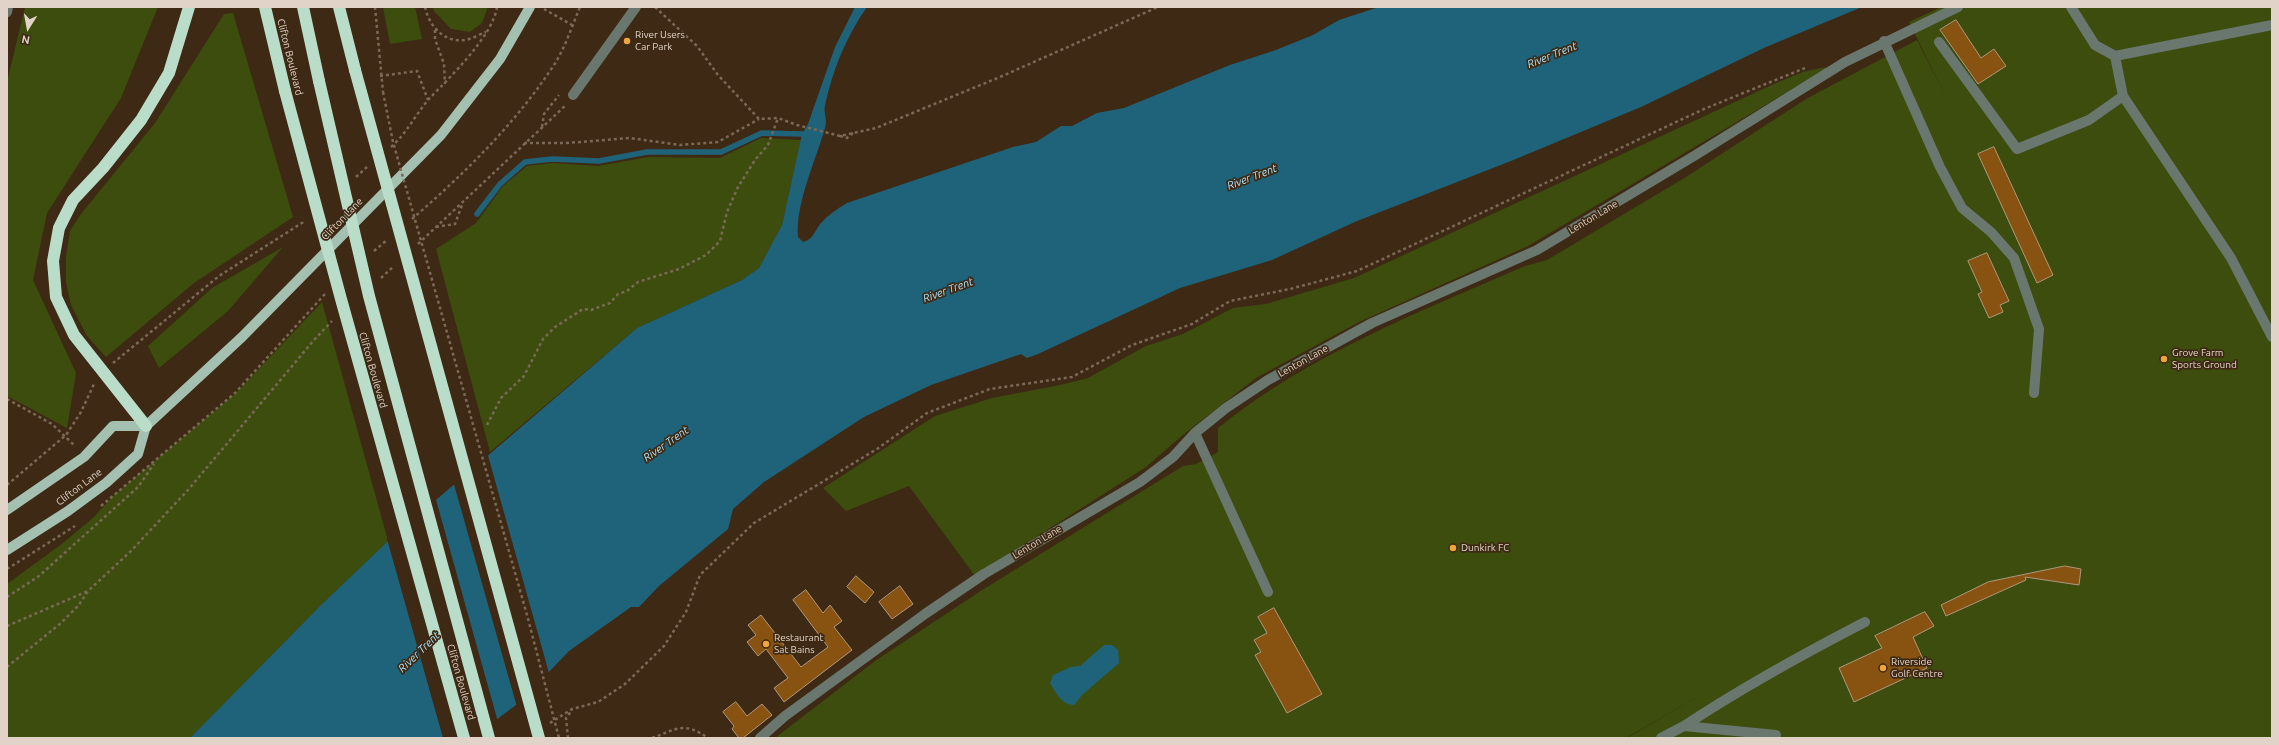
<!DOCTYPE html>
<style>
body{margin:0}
#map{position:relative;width:2279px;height:745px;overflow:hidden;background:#3e2914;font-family:Ubuntu,sans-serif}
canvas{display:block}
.frame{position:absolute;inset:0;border:8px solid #e1d3c7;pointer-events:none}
.north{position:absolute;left:8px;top:8px;width:40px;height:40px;-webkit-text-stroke:3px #3e2914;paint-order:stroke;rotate:191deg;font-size:11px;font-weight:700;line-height:16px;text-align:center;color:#e1d3c7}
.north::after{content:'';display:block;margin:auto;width:14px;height:18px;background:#e1d3c7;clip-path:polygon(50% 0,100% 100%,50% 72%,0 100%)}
</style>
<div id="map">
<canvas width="2279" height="745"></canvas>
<div class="frame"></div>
<div class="north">N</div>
</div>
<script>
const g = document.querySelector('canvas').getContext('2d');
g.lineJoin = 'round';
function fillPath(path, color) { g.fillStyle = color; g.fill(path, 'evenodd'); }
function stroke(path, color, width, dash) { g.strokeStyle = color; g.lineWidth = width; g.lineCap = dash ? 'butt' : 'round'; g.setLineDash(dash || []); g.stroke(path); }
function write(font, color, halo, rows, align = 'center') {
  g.font = font + ' Ubuntu,sans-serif'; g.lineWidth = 3.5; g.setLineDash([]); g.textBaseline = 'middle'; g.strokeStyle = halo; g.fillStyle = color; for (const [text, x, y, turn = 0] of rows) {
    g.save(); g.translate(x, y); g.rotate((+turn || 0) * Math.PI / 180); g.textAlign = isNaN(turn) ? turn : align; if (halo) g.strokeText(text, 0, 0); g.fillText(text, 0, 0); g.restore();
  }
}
const green = new Path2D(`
 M25,7H158L121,98L47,213L33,280L76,373L67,428L7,396V82Z
 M383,7H415L422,39L390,44Z
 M432,7H488L482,23L470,32L451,29L434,11Z
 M1941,7H2272V738H1627L1709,690L1626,738H775L875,661L979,592L1183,466L1196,464L1218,452V428C1308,355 1419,312 1525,266L1547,260L1686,177L1806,99L1917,40L1945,95L1909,22Z
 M233,13L293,217L194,283L106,357L87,336L71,305L66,282V256L70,231L81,214L155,123L224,14Z
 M1825,67L1826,69L1528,246L1359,322L1256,378L1184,434L1146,467L975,576L909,486L846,511L823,488L935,416L992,398L1060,385L1088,378L1146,346L1183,334L1233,308L1266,304L1354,278L1776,83L1803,72Z
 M761,138L801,140L782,225L759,268L742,280L637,328L490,452L436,249L476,223L503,186L527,166L553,163L598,166L648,157L720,158Z
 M283,247L228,311L159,368L148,346L212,288Z
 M322,302L388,541L320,606L190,738H7V584L63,543L94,517L113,496L236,393Z`);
const water = new Path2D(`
 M855,7H867C846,37 833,69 825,105C823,113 828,120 825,128C816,160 795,204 798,237L803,242C814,239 814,231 821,223C828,215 837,209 847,203L1013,147L1036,142L1061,126H1072L1097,113L1124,108L1230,65L1276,50L1313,35L1339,20L1379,7H1862L1766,47L1641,107L1511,161L1357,221L1272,260L1180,288L1038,354L1027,358L1021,354L931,385L864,417L764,482L733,509L728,529L659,586L639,607H631L569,651L520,702L472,738H190L320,606L388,541L637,328L742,280L759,268L782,225L802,134L808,124L835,47Z
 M1104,645H1112L1118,650L1119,663L1082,695L1074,705C1062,705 1056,693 1050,683L1053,675L1071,667L1080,666Z`);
const pier = new Path2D(`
 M487,452L549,673L517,707L453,481Z
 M435,496L498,722L475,738H443L387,539Z`);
const stream = new Path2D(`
 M477,214L500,184L525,162L552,159L599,161L647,152H721L762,133L802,134`);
const building = new Path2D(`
 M1956,20L1981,58L1994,49L2006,66L1978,84L1940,30Z
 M1994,147L2053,275L2037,283L1978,154Z
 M1987,253L2009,301L2000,305L2003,312L1989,318L1978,294L1982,292L1968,261Z
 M2065,566L2081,569L2079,585L2025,577L2026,580L1946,616L1941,605L1988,582Z
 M856,576L874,592L865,603L847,587Z
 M900,586L913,604L892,619L879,602Z
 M806,590L823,613L830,605L842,621L834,627L852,650L784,702L774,688L788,678L766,649L758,656L747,642L756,635L748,625L761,615L801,667L828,647L793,600Z
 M1274,608L1322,694L1287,713L1255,655L1261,652L1254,640L1267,633L1258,617Z
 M1925,612L1934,626L1913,637L1927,668L1854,702L1839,668L1882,648L1875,636Z
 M736,702L747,716L762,704L772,715L743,738H739L732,729L734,726L723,712Z`);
const path = new Path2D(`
 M375,7L383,92
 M425,7C429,26 444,43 465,40C472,39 480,34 486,32
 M655,7L697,46L718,75L759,119L778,118L797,125L840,136L876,128L1000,77L1158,7
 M544,9L572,25
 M435,30V39L444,64L445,84
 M380,76L417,71L428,100
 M542,127L544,114L559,95
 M840,136L847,138L853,133
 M524,143H567L630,138L680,145L718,142L759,119
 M391,147C407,133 415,115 429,99C449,78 493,36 497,7
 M356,177L367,167
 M412,219C465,173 515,124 554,65C565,48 572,26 580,7
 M436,227L455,224L462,205
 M418,244L566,105
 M374,251L387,240
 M381,278L394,266
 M113,363L219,276L305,221
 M7,399L52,424L75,446
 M487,425L501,398L524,376L543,339L555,327L583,309L591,310L610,303L618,294L627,291L638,282L679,269L706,255L720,241L727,212L738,187L755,160L768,145L778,118
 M7,485L66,435L81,412L94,384
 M101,506L235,393L325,294
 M7,569L75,526
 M7,597L39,576L138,487L154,464
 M7,626L88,591
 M7,667L61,623L78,606L88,591L130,552L188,490L314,340L332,321
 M550,723L572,709L598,702L625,684L664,646L686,612L700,575L754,523L877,449L927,413L990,389L1072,377L1132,345L1192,324L1230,301L1290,289L1357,271L1704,109L1805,68
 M568,738L566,718L572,710
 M652,738C677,729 684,721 708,738`);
const minor = new Path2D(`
 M2071,7L2095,45L2115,56L2272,25
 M7,12L8,7
 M1884,41L1940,167L1962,208L1991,232L2014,258L2039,329L2034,393
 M1939,42L2017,149L2089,120L2123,96L2115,56
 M573,95L636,7
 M2123,96L2231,258L2272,337
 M1195,433L1268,592
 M1684,726C1743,687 1803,654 1865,622
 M760,738L785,716L925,614L984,574L1140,482L1173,457L1195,433L1226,408L1268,380L1372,323L1537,250L1694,156L1845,62L1958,7
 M1661,738L1684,726L1776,735`);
const major = new Path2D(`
 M7,510L84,457L113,426H146
 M7,550L68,511L106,483L138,454L146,426L242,337L441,135L500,59L530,7`);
const highway = new Path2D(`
 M265,7L285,91
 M303,7L319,81
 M339,7L355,70
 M146,426L74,335L56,297L53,261L59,228L73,200L103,168L141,120L169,73L189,7`);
const pathBridge = new Path2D(`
 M383,92L393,142L527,615L559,738`);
const highwayBridge = new Path2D(`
 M355,70L539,738
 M319,81L369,296L489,738
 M285,91L341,299L464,738`);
const markers = [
 [627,41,4,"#f1a540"],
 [2164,359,4,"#f1a540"],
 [1453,548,4,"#f1a540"],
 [766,644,4,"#f1a540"],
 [1883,668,4,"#f1a540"]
];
const poiNames = [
 ["River Users",635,35],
 ["Car Park",635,47],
 ["Grove Farm",2172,353],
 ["Sports Ground",2172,365],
 ["Dunkirk FC",1461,548],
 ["Restaurant",774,638],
 ["Sat Bains",774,650],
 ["Riverside",1891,662],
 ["Golf Centre",1891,674]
];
const streetNames = [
 ["Clifton Boulevard",290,57,76],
 ["Lenton Lane",1593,217,-31],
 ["Clifton Lane",342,219,-46],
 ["Lenton Lane",1303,361,-29],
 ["Clifton Boulevard",373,370,74],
 ["Clifton Lane",79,487,-37],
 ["Lenton Lane",1037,542,-31],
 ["Clifton Boulevard",461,682,74]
];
const waterNames = [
 ["River Trent",1552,55,-22],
 ["River Trent",1252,177,-21],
 ["River Trent",948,290,-20],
 ["River Trent",666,444,-35],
 ["River Trent",419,652,-44]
];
fillPath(green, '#3c4d0e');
fillPath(water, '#1f637b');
fillPath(pier, '#3e2914');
stroke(stream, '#1f637b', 5.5);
fillPath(building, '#885311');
stroke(building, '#b0977e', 1);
stroke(path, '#7b6957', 2.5, [3, 3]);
stroke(minor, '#69776f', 10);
stroke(major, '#a3c0b0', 10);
stroke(highway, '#b9ddc9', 12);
stroke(pathBridge, '#7b6957', 2.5, [3, 3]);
stroke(highwayBridge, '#b9ddc9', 12);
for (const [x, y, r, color] of markers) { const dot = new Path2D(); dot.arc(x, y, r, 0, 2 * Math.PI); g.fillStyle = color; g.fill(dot); stroke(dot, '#3e2914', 1.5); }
write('10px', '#e1d3c7', '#3e2914', poiNames, 'left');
write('10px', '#e1d3c7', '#3e2914', streetNames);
write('italic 11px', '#ace1f8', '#3e2914', waterNames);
</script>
